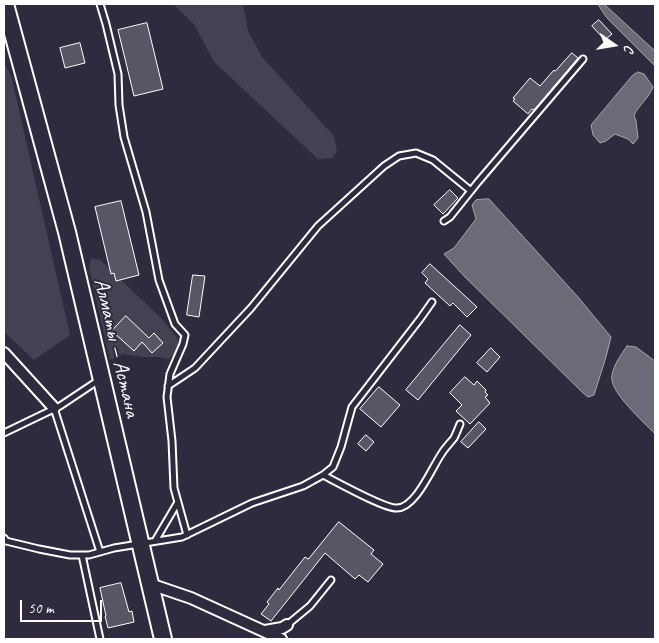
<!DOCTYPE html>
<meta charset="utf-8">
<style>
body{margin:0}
#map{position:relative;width:659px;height:643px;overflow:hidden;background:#2f2a3d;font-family:Caveat,sans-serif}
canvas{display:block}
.frame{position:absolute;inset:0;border:5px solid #fff;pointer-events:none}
.north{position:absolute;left:589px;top:20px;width:50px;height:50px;-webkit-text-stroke:4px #2f2a3d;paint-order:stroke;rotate:103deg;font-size:14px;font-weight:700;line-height:20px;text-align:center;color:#fff}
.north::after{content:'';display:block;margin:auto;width:18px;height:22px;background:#fff;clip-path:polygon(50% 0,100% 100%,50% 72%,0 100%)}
.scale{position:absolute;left:20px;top:600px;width:82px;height:22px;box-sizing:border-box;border:2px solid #fff;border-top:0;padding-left:6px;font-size:15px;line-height:18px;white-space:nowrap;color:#fff;-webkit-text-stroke:4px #2f2a3d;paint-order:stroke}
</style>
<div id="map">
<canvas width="659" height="643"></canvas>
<div class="frame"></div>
<div class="north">С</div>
<div class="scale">50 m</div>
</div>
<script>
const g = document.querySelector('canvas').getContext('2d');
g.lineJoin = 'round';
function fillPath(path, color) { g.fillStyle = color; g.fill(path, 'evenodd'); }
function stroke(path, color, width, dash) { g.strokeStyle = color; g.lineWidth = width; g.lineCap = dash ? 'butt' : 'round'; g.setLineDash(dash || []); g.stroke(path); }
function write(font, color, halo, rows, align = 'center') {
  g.font = font + ' Caveat,sans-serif'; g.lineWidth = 4; g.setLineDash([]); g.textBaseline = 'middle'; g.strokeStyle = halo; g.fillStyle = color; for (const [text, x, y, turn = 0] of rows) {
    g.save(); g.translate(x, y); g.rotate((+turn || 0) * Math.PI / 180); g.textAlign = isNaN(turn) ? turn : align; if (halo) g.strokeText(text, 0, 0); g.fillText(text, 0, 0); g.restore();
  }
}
const green = new Path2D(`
 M173,4H243L248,31L262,57L334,136L337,151L332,158L318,159L214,62L194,24Z
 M4,63L11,75L70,335L34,360L4,332Z
 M91,258L100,260L162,319L178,339L179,349L169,359L159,357H143L123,354L110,360L89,267Z`);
const water = new Path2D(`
 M598,4H604L655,51V66L607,18Z
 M638,72L644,74L653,87C649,98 639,105 634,115L636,121L638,138L633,144L628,139L615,134L606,141L600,143L593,135L591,125L632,76Z
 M489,199L578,297L611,337L606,357L594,395L588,397L582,392L464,276L444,254L454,248L476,219L472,205L476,200Z
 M627,346L636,347L655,361V434C644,422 608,391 612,375C614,364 621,355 627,346Z`);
const building = new Path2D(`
 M599,20L612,34L605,40L592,26Z
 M147,23L163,89L134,96L118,30Z
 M80,43L85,63L65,68L60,48Z
 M572,53L578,58L534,110L532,109L528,114L513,101L515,99L513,98L530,78L540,86L554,70L555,71Z
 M450,190L458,198L443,214L434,205Z
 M121,201L139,275L116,281L114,273L111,274L95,207Z
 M430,264L477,307L467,317L453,303L450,306L425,283L428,279L422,273Z
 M193,275L205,276L199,317L187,315Z
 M126,316L149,338L154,333L163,343L152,353L142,342L134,351L112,331Z
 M460,325L471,335L418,400L406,390Z
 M491,348L500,357L487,372L477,363Z
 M465,377L474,385L477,381L486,390L485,392L488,395L485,397L490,403L470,424L456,411L462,405L450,393Z
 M379,387L400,405L381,427L360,409Z
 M479,422L486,429L468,448L461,442Z
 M366,435L374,442L366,451L358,444Z
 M339,522L374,550L371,554L383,564L368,582L359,575L355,579L325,553L271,621L261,614L269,604L267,602L278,588L279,590L305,557L308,559Z
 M121,583L129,612L132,611L134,622L108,628L105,616H106L100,588Z`);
const service = new Path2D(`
 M100,4L106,24L118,74L119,105L124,137L146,212L159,280L175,324L185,335L183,344L170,374L167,397L172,441L174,488L187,535
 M444,221L450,217L478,182L583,59
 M168,386L195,368L251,308L318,226L384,166L399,156L416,153L433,160L471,191
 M54,408L100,552
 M4,433L60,406L99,380
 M323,475C337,482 385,509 397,508C416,508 432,467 442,453C445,448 450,443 454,438C456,434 458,429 460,424
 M4,538L6,541L39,549L70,555H89L114,548L182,537L252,503L303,486L323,475L333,467L341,447L352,407L420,319L432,302
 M155,541L178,502
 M82,555L100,639
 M287,625L310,606L331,580`);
const minor = new Path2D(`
 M4,353L54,408
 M150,584L191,598L281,639
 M265,631L282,628L287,625`);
const trunk = new Path2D(`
 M5,4L67,232L163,639`);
const streetNames = [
 ["Алматы — Астана",116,348,77]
];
fillPath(green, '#464152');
fillPath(water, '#6d6a77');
stroke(water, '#a7a6ad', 1);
fillPath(building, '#595564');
stroke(building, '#fff', 1);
stroke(service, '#fff', 9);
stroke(minor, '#fff', 14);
stroke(trunk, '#fff', 20);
stroke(service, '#2f2a3d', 5);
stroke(minor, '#2f2a3d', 10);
stroke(trunk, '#2f2a3d', 16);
write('21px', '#fff', '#2f2a3d', streetNames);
</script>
